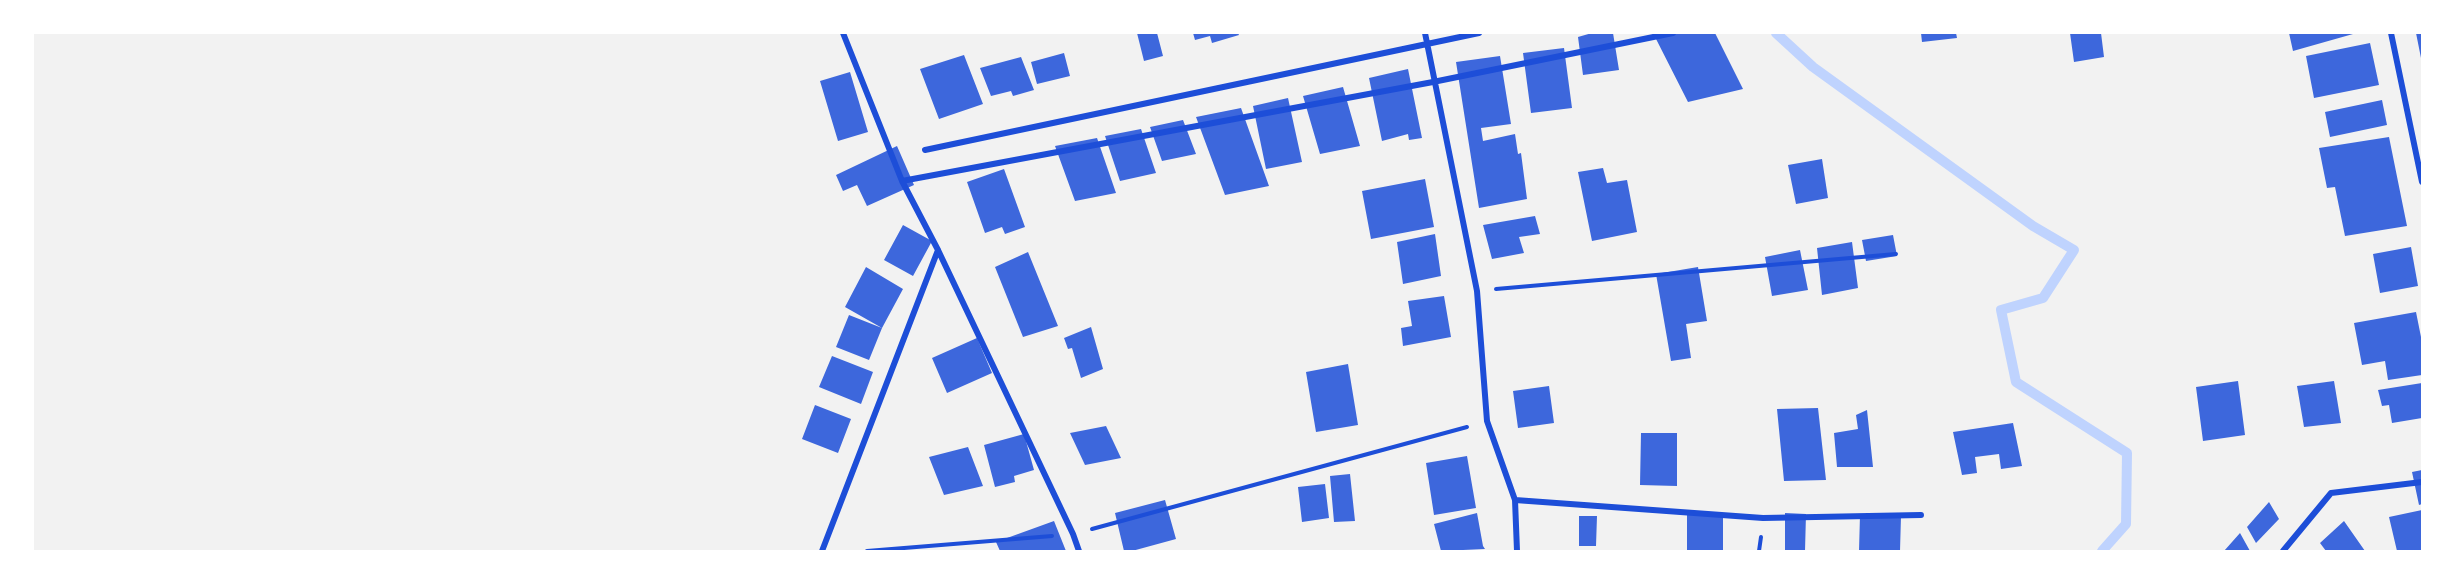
<!DOCTYPE html>
<style>
body{margin:0}
#map{position:relative;width:2455px;height:584px;overflow:hidden;background:#f2f2f2;font-family:"Work Sans",sans-serif}
canvas{display:block}
.frame{position:absolute;inset:0;border:34px solid #fff;pointer-events:none}
</style>
<div id="map">
<canvas width="2455" height="584"></canvas>
<div class="frame"></div>
</div>
<script>
const g = document.querySelector('canvas').getContext('2d');
g.lineJoin = 'round';
function stroke(path, color, width, dash) { g.strokeStyle = color; g.lineWidth = width; g.lineCap = dash ? 'butt' : 'round'; g.setLineDash(dash || []); g.stroke(path); }
function fillPath(path, color) { g.fillStyle = color; g.fill(path, 'evenodd'); }
const stream = new Path2D(`
 M1776,33L1813,67L2033,226L2074,250L2043,298L2001,310L2016,382L2127,453L2126,524L2102,551`);
const building = new Path2D(`
 M1137,33H1157L1163,56L1144,61Z
 M1193,33H1238L1239,35L1212,43L1210,36L1195,40Z
 M1592,33H1613L1619,70L1583,75L1578,37Z
 M1653,33H1715L1743,89L1688,102Z
 M1921,33H1956L1957,38L1922,42Z
 M2070,33H2101L2104,57L2074,62Z
 M2289,33H2353V34L2293,51Z
 M2416,33H2422V58H2421Z
 M2370,43L2379,85L2314,98L2306,56Z
 M1564,48L1572,108L1531,113L1523,53Z
 M1064,53L1070,76L1037,84L1031,62Z
 M964,55L983,104L939,119L920,69Z
 M1500,56L1511,124L1481,128L1483,141L1515,134L1518,154L1521,153L1527,199L1479,208L1456,62Z
 M1021,57L1034,90L1013,96L1011,91L991,96L980,68Z
 M1408,69L1422,138L1409,140L1408,134L1382,141L1369,78Z
 M850,72L868,132L838,141L820,81Z
 M1343,87L1360,146L1320,154L1303,96Z
 M1288,98L1302,162L1266,169L1253,106Z
 M2382,100L2387,125L2330,137L2325,112Z
 M1241,108L1269,186L1225,195L1196,117Z
 M1183,120L1196,154L1162,161L1150,127Z
 M1141,129L1156,173L1120,181L1105,136Z
 M2389,137L2407,226L2345,236L2335,187L2327,188L2319,148Z
 M1097,138L1116,193L1075,201L1055,146Z
 M897,146L914,185L867,206L857,185L843,191L836,175Z
 M1822,159L1828,198L1796,204L1788,165Z
 M1603,168L1607,183L1627,180L1637,232L1592,241L1578,172Z
 M1004,169L1025,227L1005,234L1002,227L985,233L967,182Z
 M1425,179L1434,227L1371,239L1362,191Z
 M1535,216L1540,234L1519,237L1524,253L1492,259L1483,225Z
 M903,225L932,241L913,276L884,260Z
 M1435,234L1441,276L1403,284L1397,242Z
 M1893,235L1897,256L1866,261L1862,240Z
 M1852,242L1858,288L1822,295L1817,248Z
 M2411,247L2418,286L2380,293L2373,254Z
 M1800,250L1808,290L1772,296L1765,257Z
 M1028,252L1058,326L1023,337L995,267Z
 M866,267L903,289L882,328L845,307Z
 M1698,267L1707,321L1686,324L1691,358L1671,361L1656,274Z
 M1444,296L1451,337L1403,346L1401,328L1412,326L1408,301Z
 M2416,312L2422,342V375L2388,380L2385,361L2362,365L2354,323Z
 M849,315L882,328L869,360L836,347Z
 M1091,327L1103,369L1081,378L1072,348L1068,349L1064,338Z
 M977,338L992,373L947,393L932,358Z
 M832,356L873,372L861,404L819,387Z
 M1348,364L1358,425L1316,432L1306,372Z
 M2238,381L2245,435L2203,441L2196,387Z
 M2334,381L2341,423L2304,427L2297,386Z
 M2422,383V418L2392,423L2389,405L2382,406L2378,390Z
 M1549,386L1554,423L1518,428L1513,391Z
 M815,405L851,419L838,453L802,439Z
 M1818,408L1826,480L1784,481L1777,409Z
 M1867,410L1873,467H1837L1834,433L1858,429L1856,415Z
 M2013,423L2022,466L2001,469L1999,454L1975,457L1977,473L1962,475L1953,432Z
 M1106,426L1121,458L1085,465L1070,433Z
 M1641,433H1677V486L1640,485Z
 M1024,434L1034,470L1014,476L1015,482L995,487L984,445Z
 M968,447L983,486L944,495L929,457Z
 M1467,456L1476,508L1434,515L1426,463Z
 M2422,470V504L2419,505L2412,472Z
 M1350,474L1355,521L1334,522L1330,476Z
 M1325,484L1329,518L1302,522L1298,487Z
 M1165,500L1176,539L1132,551H1124L1115,513Z
 M2269,502L2279,519L2256,543L2247,527Z
 M2422,510V551H2397L2389,517Z
 M1687,512L1723,513V551H1687Z
 M1477,513L1483,546L1485,549L1441,551L1434,524Z
 M1785,513L1806,514L1805,551H1785Z
 M1860,515L1901,516L1900,551H1859Z
 M1579,516H1597L1596,546H1579Z
 M1054,521L1066,551H1000L996,542Z
 M2344,521L2365,551H2326L2320,543Z
 M2240,533L2250,551H2224Z`);
const path = new Path2D(`
 M1496,289L1896,254
 M1092,529L1467,427
 M867,551L1052,536
 M1759,551L1761,537`);
const minor = new Path2D(`
 M843,33L902,181L938,250L1073,534L1079,551
 M1425,33L1477,291L1487,421L1515,500L1517,551
 M2391,33L2422,182
 M925,150L1479,33
 M902,181L1433,82L1673,33
 M1515,500L1763,518L1921,515
 M822,551L938,250
 M2283,551L2331,493L2422,482`);
stroke(stream, '#bfd3fe', 10);
fillPath(building, '#3d67dc');
stroke(path, '#1d4ed8', 4);
stroke(minor, '#1d4ed8', 6);
</script>
